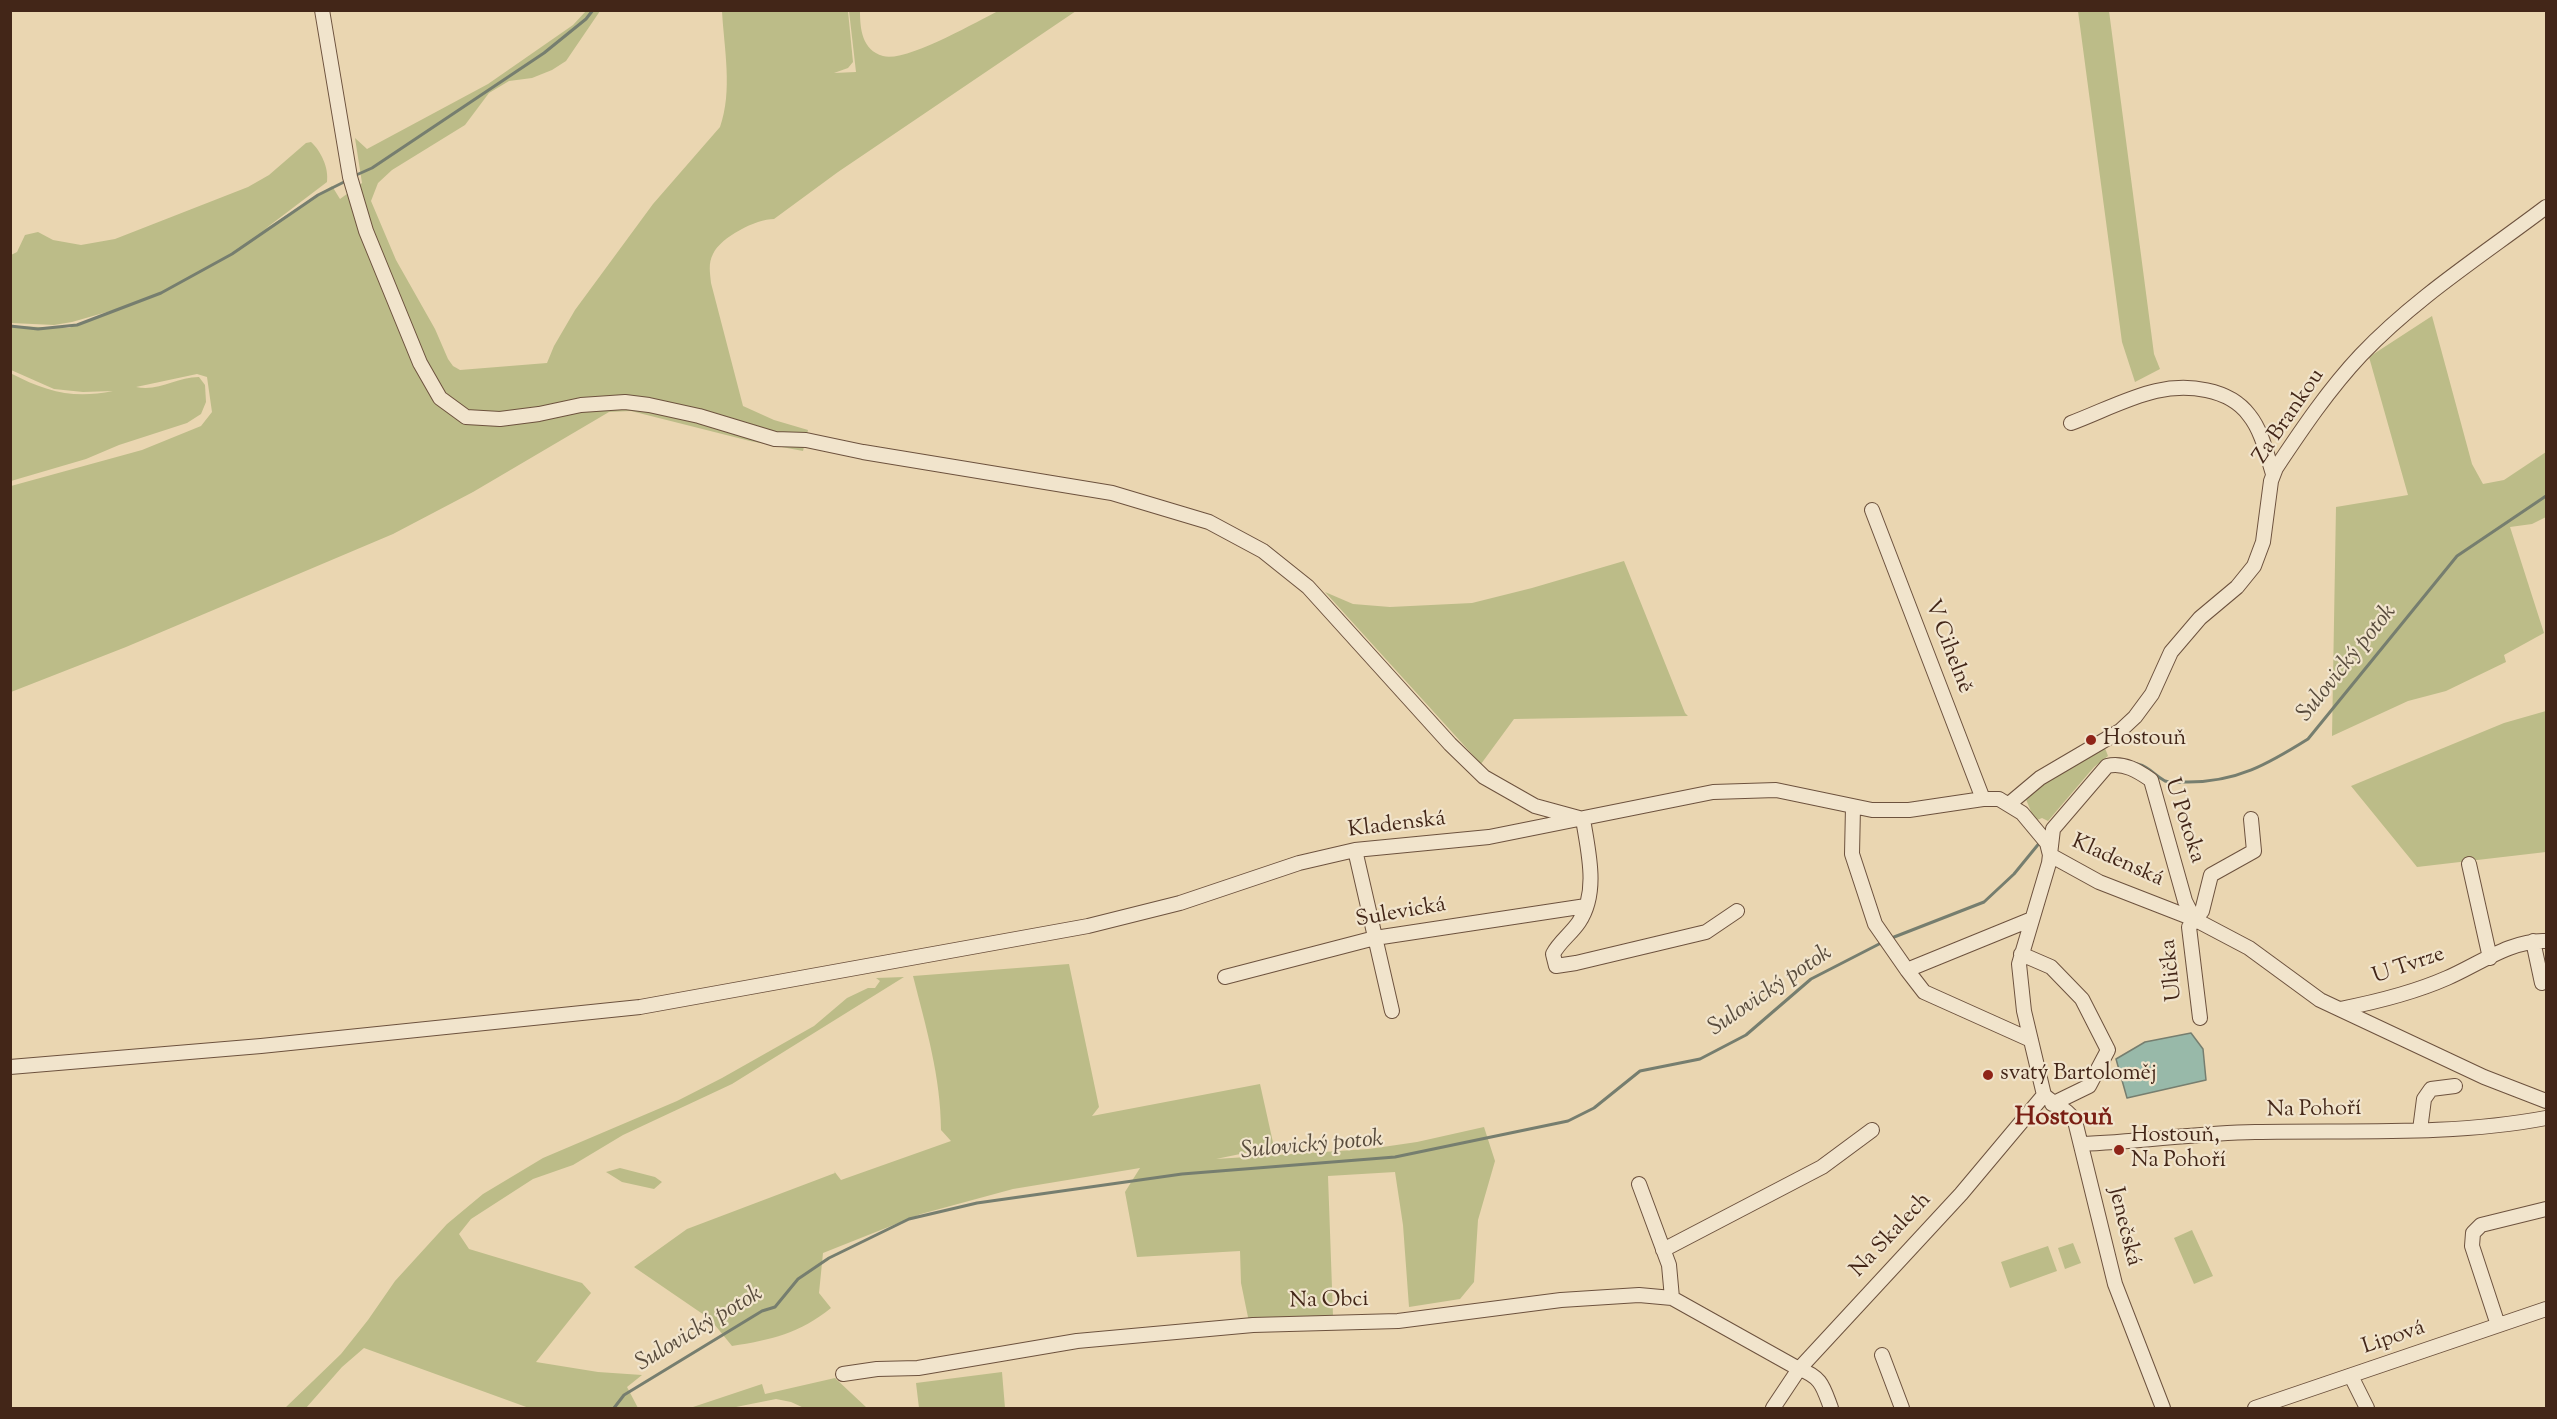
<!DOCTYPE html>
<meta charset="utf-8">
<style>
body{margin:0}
#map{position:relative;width:2557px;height:1419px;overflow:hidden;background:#ead6b1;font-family:"Sorts Mill Goudy",serif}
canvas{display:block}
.frame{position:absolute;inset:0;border:12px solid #432618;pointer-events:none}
</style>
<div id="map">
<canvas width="2557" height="1419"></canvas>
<div class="frame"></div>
</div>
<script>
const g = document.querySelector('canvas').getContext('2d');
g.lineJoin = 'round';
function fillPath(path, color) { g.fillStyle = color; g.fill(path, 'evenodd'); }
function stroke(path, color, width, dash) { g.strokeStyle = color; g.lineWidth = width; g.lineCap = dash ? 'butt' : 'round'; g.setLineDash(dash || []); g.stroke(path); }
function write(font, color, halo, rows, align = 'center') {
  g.font = font + ' "Sorts Mill Goudy",serif'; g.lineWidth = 4.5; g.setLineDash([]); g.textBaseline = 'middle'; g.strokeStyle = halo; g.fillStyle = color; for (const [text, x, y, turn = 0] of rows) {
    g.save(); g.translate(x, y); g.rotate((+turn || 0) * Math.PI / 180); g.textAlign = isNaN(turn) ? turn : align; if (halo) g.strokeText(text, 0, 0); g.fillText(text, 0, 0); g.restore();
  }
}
const green = new Path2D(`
 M586,11H600L566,61L552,70L532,78L509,81L489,93L465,125L392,170L378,183L371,201L396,260L435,329L448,359L453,366L460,370L547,363L554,346L575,310L653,204L720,127C733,91 724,48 722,11H848L853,62L848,68L834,73L856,72L849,11H860C860,29 862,50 883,56C905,63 976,22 998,11C1007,7 1062,11 1076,11L838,172L774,219C756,219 721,237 713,254C708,263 710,273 711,283L743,406L774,420L808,430L803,451L750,441L631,411L609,412L473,492L393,534L126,647L11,692V486L142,450L201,426L212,412L207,377L197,374L136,387C159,392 176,377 199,377L205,385L206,402L201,414L187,423L119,445L86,459L11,481L10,373C47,392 73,399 113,391L83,392L54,389L11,370V326L69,328L114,310L72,322L54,325L11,323V255L17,252L25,235L38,232L53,240L81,245L115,239L248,187L269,175L306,143L311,142C321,151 329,168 327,182L265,229L332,186L340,199L362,183L355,138L367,149L488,84L573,25Z
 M2078,11H2109L2154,354L2160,369L2135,382L2122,342Z
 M2432,316L2472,464L2483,484L2504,480L2546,452V517L2532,524L2510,527L2544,633L2504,655L2506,662L2446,691L2408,701L2332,736L2336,507L2408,495L2369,357Z
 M1624,561L1685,713L1688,716L1514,719L1481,764L1325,592L1353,604L1390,607L1472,603L1532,588Z
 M2546,711V852L2417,867L2351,786L2504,723Z
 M2105,748L2108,756L2094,767L2048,821L2042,818L2035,821L2025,797L2043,782Z
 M1069,964L1099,1107L1092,1116L1260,1084L1274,1147L1216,1159L1369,1149L1417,1142L1484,1127L1495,1161L1478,1220L1474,1282L1460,1299L1409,1307L1403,1225L1395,1172L1328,1176L1333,1316L1249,1322L1241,1283L1240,1251L1137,1257L1125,1192L1140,1168L1013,1189L921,1214L823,1253L819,1293L831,1308C800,1333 771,1340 732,1346L710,1319L634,1267L687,1229L835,1173L834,1171L841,1180L951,1141L941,1130C941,1078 926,1027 913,976Z
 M904,977L732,1084L623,1135L573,1165L533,1179L471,1219L459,1234L469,1249L582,1283L591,1293L536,1362L598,1372L642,1375L627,1387L638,1408H529L364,1348L342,1367L306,1408H285L341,1354L368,1320L395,1281L447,1224L483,1194L543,1158L677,1101L722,1078L814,1026L847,998L868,988H875L880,981L876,978Z
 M620,1168L655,1177L662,1182L654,1189L622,1182L606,1172Z
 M2192,1230L2213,1276L2194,1284L2174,1238Z
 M2073,1243L2081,1263L2065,1269L2058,1248Z
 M2048,1246L2057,1271L2010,1288L2001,1262Z
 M1002,1372L1005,1408H919L916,1383Z
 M835,1378L867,1408H804L791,1402L776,1399L731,1408H690L762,1384L765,1394Z`);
const water = new Path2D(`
 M2191,1033L2203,1049L2206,1080L2127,1098L2116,1059L2145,1042Z`);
const stream = new Path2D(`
 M354,176L372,168L544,53L586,19L593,10
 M10,326L38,329L77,325L161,293L232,254L318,195L346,181
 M2134,763C2151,767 2152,774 2165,781C2171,783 2182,782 2188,782C2237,782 2268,764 2308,739L2457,556L2546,496
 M1889,939L1984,902L2014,874L2041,841
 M614,1408L624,1395L762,1311L775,1307L798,1279L829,1258L909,1219L977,1203L1182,1174L1395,1157L1568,1121L1594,1108L1640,1071L1700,1059L1746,1035L1811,979L1883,942`);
const minor = new Path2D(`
 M322,10L350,177L366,231L420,363L440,398L466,417L500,419L539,414L581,405L625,402L649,405L699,416L775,439L806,440L863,452L1112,493L1209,522L1263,551L1308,587L1450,744L1484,777L1535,806L1579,818
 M2071,423C2098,413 2129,397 2156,391C2187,384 2229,388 2249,415C2262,431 2267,455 2273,474
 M1872,510L1983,799
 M2009,804L2040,778L2120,731L2135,717L2152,694L2171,652L2200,618L2237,587L2254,566L2263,542L2271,481L2276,468C2302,429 2329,389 2361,355C2415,298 2484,254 2546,207
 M1853,807L1852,854L1875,924L1907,970L1924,992L2031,1040
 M1583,819C1588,851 1599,892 1579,922C1571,934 1559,942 1553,954L1556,966L1576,963L1706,932L1737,911
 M1355,850L1392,1011
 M2469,864L2490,958
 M2533,941L2542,983
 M2021,954L2051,967L2082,999L2108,1050L2089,1086L2052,1104
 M1907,970L2032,919
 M1225,977L1375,938L1586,906
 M2340,1009C2376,1002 2413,993 2447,978C2477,965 2513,939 2546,941
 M2200,1018L2189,927L2202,911L2211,875L2254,851L2251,819
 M10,1067L261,1046L640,1007L1088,926L1180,903L1299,863L1355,850L1489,837L1713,792L1776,790L1872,810H1909L1983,799H1999L2022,813L2047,843L2050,855L2099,882L2194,919L2249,948L2320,1000L2484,1077L2546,1101
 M2420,1130L2424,1099L2431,1089L2455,1086
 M2081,1144C2139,1142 2197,1133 2255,1132C2351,1130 2451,1136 2546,1118
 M1639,1184L1669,1265L1672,1298
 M1663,1250L1822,1167L1872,1130
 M2498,1325L2472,1246L2473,1233L2481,1225L2546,1209
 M1882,1355L1902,1408
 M843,1374L877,1369L918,1368L1077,1341L1253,1325L1398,1321L1561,1300L1639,1295L1672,1298L1799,1369C1822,1377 1823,1387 1831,1408
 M2351,1376L2367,1408
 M1773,1408L1799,1369L1961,1194L2044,1095
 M2163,1408L2115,1284L2075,1121C2068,1109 2054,1105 2044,1095L2024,1011L2019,964L2049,863L2053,829L2107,766C2124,762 2138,771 2151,780L2185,901L2194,919
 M2255,1408L2546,1309`);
const markers = [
 [2091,740,6,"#8f2418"],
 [1988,1075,6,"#8f2418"],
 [2119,1150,6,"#8f2418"]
];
const streetNames = [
 ["Za Brankou",2290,417,-56],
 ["V Cihelně",1947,647,69],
 ["U Potoka",2183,821,72],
 ["Kladenská",1397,826,-7],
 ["Kladenská",2117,862,24],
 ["Sulevická",1401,914,-10],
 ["U Tvrze",2409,967,-19],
 ["Ulička",2173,970,-96],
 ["Na Pohoří",2314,1111,-1],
 ["Jenečská",2123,1227,76],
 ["Na Skalech",1892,1236,-47],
 ["Na Obci",1329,1302,-1],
 ["Lipová",2394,1339,-19]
];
const poiNames = [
 ["Hostouň",2103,740],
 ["svatý Bartoloměj",2000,1075],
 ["Hostouň,",2131,1137],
 ["Na Pohoří",2131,1162]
];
const waterNames = [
 ["Sulovický potok",2348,664,-51],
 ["Sulovický potok",1771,992,-34],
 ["Sulovický potok",1312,1147,-5],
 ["Sulovický potok",700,1330,-31]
];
const quarterNames = [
 ["Hostouň",2064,1120]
];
fillPath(green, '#bcbc88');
fillPath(water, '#98b9a9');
stroke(water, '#767e6f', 1.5);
stroke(stream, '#767e6f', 3);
stroke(minor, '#6d523e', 16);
stroke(minor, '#f1e4cc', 14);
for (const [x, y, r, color] of markers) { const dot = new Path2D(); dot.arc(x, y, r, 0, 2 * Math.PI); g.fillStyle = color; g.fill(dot); stroke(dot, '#f1e4cc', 2); }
write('22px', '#432618', '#f1e4cc', streetNames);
write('22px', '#432618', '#f1e4cc', poiNames, 'left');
write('italic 24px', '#584b3c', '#f1e4cc', waterNames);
write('bold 26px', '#7a1f14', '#f1e4cc', quarterNames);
</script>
